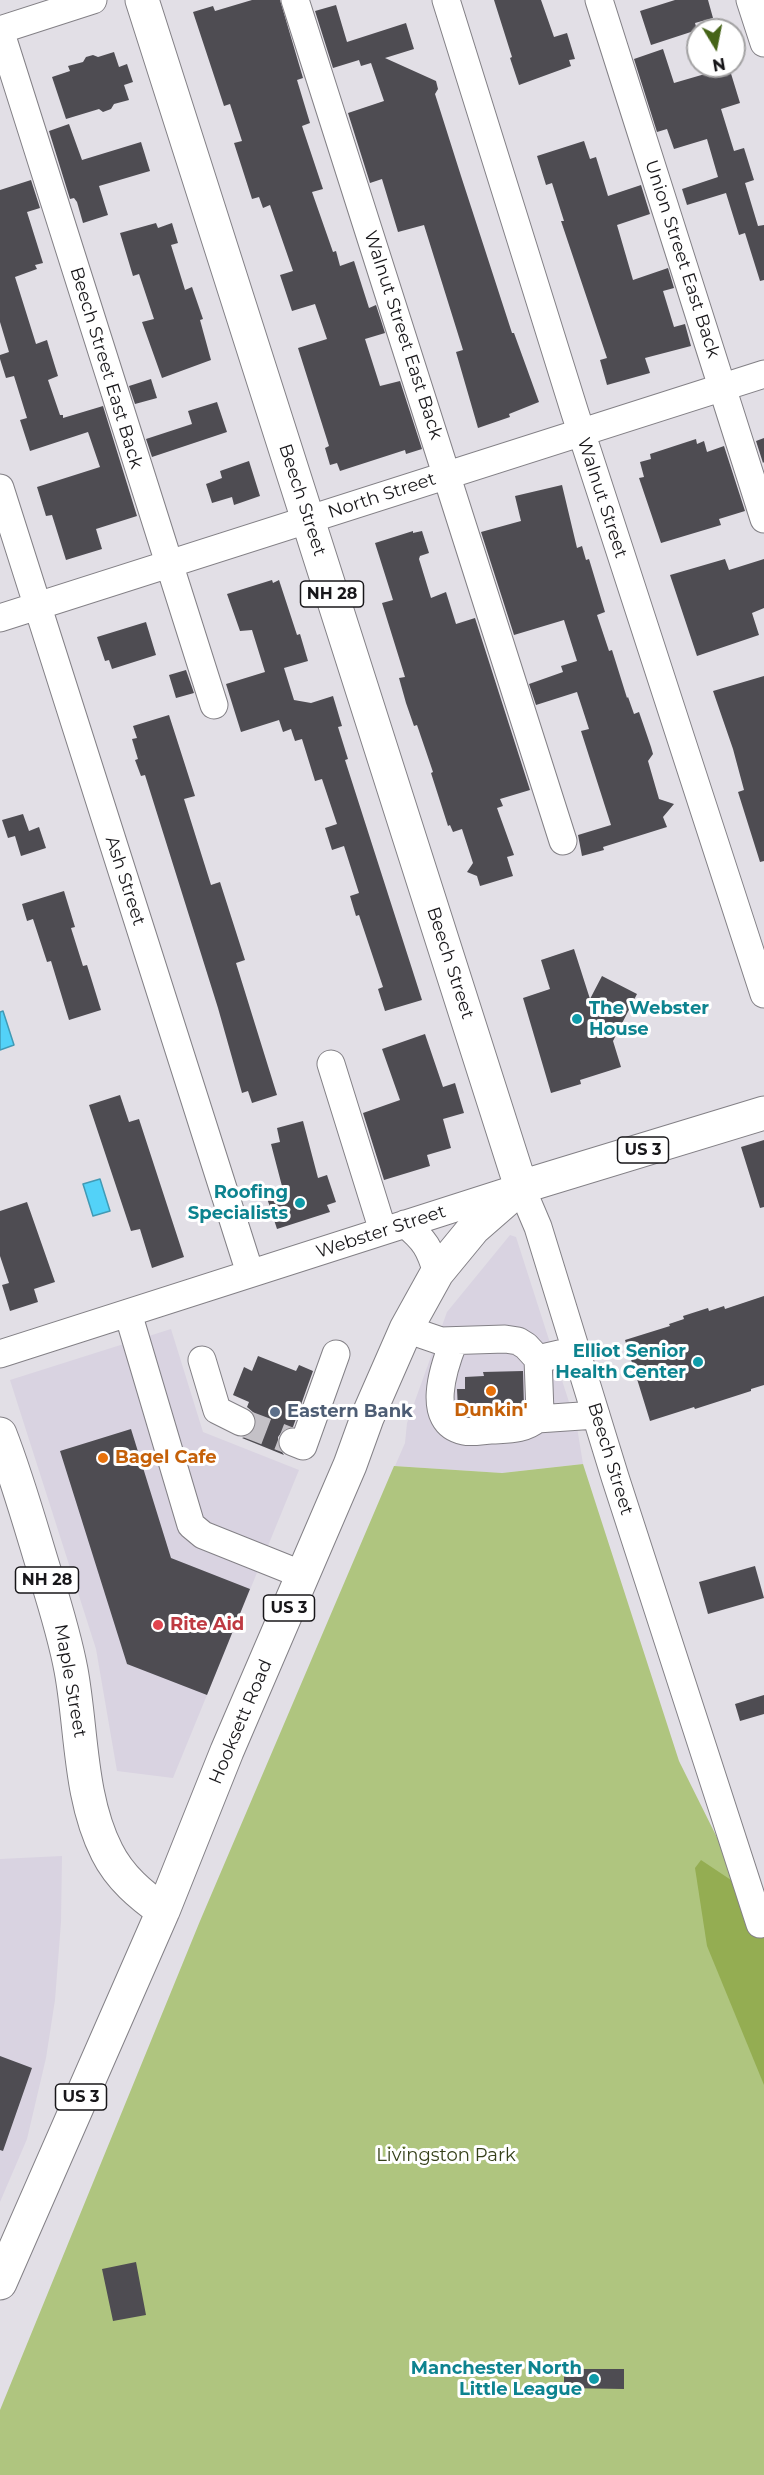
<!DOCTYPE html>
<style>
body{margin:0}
#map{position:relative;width:764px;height:2475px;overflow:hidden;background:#e2dfe6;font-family:Montserrat,sans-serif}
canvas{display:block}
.north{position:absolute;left:686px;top:18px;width:60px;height:60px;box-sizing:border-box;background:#fff;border:2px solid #a3a2a3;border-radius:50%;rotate:170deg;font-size:16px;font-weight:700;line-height:24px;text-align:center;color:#18171a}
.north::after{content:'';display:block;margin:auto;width:21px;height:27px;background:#466418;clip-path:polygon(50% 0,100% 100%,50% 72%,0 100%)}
</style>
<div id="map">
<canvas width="764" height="2475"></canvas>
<div class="north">N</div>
</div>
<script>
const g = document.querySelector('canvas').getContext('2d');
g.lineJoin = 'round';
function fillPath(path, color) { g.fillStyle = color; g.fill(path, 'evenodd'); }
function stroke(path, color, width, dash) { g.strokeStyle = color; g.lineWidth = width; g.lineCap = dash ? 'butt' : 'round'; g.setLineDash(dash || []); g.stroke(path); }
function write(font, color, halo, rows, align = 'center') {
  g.font = font + ' Montserrat,sans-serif'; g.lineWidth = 6; g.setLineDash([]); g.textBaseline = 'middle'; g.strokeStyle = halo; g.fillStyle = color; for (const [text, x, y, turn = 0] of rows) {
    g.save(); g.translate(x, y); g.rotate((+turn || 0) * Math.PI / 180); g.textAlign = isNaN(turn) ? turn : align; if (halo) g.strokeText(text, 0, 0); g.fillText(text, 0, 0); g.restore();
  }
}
const built = new Path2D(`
 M510,1235L516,1237L577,1427L583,1464L502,1473L395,1466L405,1443L407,1423L447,1312Z
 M171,1329L203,1432L299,1470L173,1778L117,1771L96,1649L10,1380Z
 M62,1856L61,1922L55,2000L46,2058L27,2139L0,2202V1859Z`);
const green = new Path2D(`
 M583,1464L679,1761L760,1924L764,1936V2475H0V2410L200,1921L394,1466L502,1473Z`);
const forest = new Path2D(`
 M701,1860L764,1902V2085L707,1946L695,1868Z`);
const water = new Path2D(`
 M3,1011L14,1045L0,1050V1012Z
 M100,1179L110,1211L93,1216L83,1184Z`);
const building = new Path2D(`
 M252,0H280L303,78L297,80L310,123L302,126L323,189L312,192L333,252L336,251L340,266L354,261L369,308L376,305L385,333L365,339L380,386L400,381L422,449L406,454L405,450L340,471L337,463L330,465L325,448L329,446L298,348L327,339L315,304L292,311L280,275L293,271L270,205L263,208L259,197L252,199L234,143L242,141L230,104L224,106L193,12L213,6L215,11Z
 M494,0H541L554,37L567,33L575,59L569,60L571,66L519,85L510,58L512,57Z
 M675,0H708L713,18L695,23L697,30L651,45L640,11Z
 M336,5L347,42L406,23L414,49L385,58L436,81L438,89L435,94L461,176L512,333H514L539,402L509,414L510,417L478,428L456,352L463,350L424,225L398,232L382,179L370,183L348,113L384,101L371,63L361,66L359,60L333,68L315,11Z
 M663,49L674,83L729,67L740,103L721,109L734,151L744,148L754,180L745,183L758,226L764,225V280L760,281L745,233L739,235L726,193L687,205L682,189L718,177L707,139L674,149L667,129L657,132L634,59Z
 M114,52L119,67L127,64L133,82L124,85L129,100L114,104L111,109L103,112L99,109L66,119L52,77L70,71L68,66L83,62L86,57L93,55L98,57Z
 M69,124L82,160L141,142L150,171L99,186L108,215L83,223L77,202L74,198L70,199L49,131Z
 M584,141L590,159L596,157L608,196L641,185L650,214L617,225L633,280L668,268L674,288L663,291L674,327L685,324L691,346L645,358L650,373L607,385L600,360L607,358L561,221H564L552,183L546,185L537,156Z
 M31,180L40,208L27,212L43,263L35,265L37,269L15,277L36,344L47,340L49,347L58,376L48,380L60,415H63V418L103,406L137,516L96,529L102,549L66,560L52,515L46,516L37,487L100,467L88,432L30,451L20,420L27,418L14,376L6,378L0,359V355L9,352L0,322V190Z
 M156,223L158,228L172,223L178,243L171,245L185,290L192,287L203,319L200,320L211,360L162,378L142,322L154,319L139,274L133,276L120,233Z
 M151,379L157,398L135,404L129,386Z
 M217,402L227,432L152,457L146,439L192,424L188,411Z
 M764,438V462L763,463L756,441Z
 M696,439L697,444L704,441L707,452L724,446L745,511L719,519L721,525L661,543L639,478L644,477L640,462L651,459L650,454Z
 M249,461L260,496L234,505L232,497L212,503L206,484L222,478L220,471Z
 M562,485L577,548L582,546L586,560L589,559L605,612L597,615L609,651L612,650L627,698L628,697L634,714L639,712L651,747L653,754L648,761L659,799L674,804L663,817L667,827L603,847L604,850L582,856L578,835L611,825L581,731L589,729L577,692L536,705L529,684L563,672L561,666L577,661L564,620L514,635L481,532L521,521L515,496Z
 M413,531V533L422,531L429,553L420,556L419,559L431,598L446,592L456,624L475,618L530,790L500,799L503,806L497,808L514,855L507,857L513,876L480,886L477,876L467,872L473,863L462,829L453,832L450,825L448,826L431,773L433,772L417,725L414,726L406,703L399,678L405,677L382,603L393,600L375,543Z
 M725,559L729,570L764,559V608L752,613L759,635L697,656L670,575Z
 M272,580L273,583L279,580L297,635L300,634L308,661L284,668L294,700L311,703L333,696L342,726L338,727L348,759L345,760L422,1000L385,1011L378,989L383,987L359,915L356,916L350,896L359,893L344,846L332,850L325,828L337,824L322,779L315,781L302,739L295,741L291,729L283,732L279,720L241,732L226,684L265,672L252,630L240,631L227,594Z
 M146,622L156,655L112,669L109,660L105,661L97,637Z
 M186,670L194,693L176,698L169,675Z
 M764,676V861L760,862L738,792L744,790L733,749L713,691Z
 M169,715L195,796L184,799L211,885L220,882L245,960L236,963L277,1095L252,1103L248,1091L242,1093L218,1008L145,775L141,776L135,760L138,759L132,739L137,738L133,726Z
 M23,814L29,831L39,827L46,848L21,856L15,836L8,838L2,820Z
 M64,891L75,927L71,928L83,966L87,965L101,1010L69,1020L51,961L47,962L33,919L27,921L22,904Z
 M574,949L590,999L602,976L637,994L613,1041L621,1067L580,1080L581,1084L551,1093L523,998L550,989L541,960Z
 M425,1034L443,1087L455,1083L464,1113L443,1119L451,1148L427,1155L430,1166L384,1180L363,1113L400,1100L382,1049Z
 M120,1095L129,1122L139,1119L184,1257L152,1268L140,1229L131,1231L89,1105Z
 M303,1121L318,1178L327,1175L336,1202L327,1205L330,1212L277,1229L266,1195L283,1190L271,1144L280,1142L277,1128Z
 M764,1140V1207L760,1208L741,1147Z
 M27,1202L55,1282L34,1289L38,1302L10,1311L2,1285L9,1283L0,1256V1211Z
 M764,1296V1385L751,1389V1391L695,1409L694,1407L650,1421L625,1340L670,1326L669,1324L684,1319L683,1316L708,1308L709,1311L724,1306L725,1309Z
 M258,1356L296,1371L299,1365L313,1371L293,1427L284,1429L278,1437V1445L284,1455L242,1438L249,1435L255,1430L257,1420L254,1413L247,1407L249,1402L233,1395L244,1367L252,1371Z
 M523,1371L524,1408L458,1409L457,1389H465V1377L484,1376L483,1372Z
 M131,1429L171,1558L250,1589L207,1695L127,1664L60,1451Z
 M755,1566L764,1598L708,1614L699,1582Z
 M764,1695V1714L740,1721L735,1704Z
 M0,2056L32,2068L3,2151L0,2150Z
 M136,2262L146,2315L113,2321L102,2269Z
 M564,2369H624V2389L564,2388Z`);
const minorTunnel = new Path2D(`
 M241,1422L293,1442`);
const minor = new Path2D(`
 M295,0L563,841
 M446,0L575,413L764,994
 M599,0L764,519
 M750,0L764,43
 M0,30L214,705
 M0,30L93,0
 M0,488L250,1273
 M0,618L764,374
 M331,1064L383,1231
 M405,1224C425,1240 430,1249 437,1273
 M128,1313L191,1525L203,1535L303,1575
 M406,1329L441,1341L505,1339L518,1341L526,1346L538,1359L577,1350
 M454,1341C444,1366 424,1423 464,1431C473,1433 484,1430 492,1430C509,1429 524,1430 537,1419L540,1412L538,1359
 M0,1354L521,1187L538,1227L615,1477L760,1924
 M202,1360L217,1410L241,1422
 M537,1419L596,1415
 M293,1442L303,1446L336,1354`);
const major = new Path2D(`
 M142,0L521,1187
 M0,1434C16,1475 28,1517 41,1560C52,1596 64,1632 71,1670C82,1729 79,1797 107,1852C120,1878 141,1895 163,1911
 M0,2283L163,1911L227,1751L350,1465L367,1418L406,1329L437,1273L474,1228L521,1187L764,1113`);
const markers = [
 [577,1019,6,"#0f9aa8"],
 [300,1203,6,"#0f9aa8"],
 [698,1362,6,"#0f9aa8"],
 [491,1391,6,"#e8710a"],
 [275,1412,6,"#5c6f8a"],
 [103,1458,6,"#e8710a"],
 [158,1625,6,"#e0444e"],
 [594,2379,6,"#0f9aa8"]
];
const shields = [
 [332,594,63],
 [643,1150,51],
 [47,1580,63],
 [289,1608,51],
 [81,2097,51]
];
const shieldNames = [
 ["NH 28",332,594],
 ["US 3",643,1150],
 ["NH 28",47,1580],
 ["US 3",289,1608],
 ["US 3",81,2097]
];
const streetNames = [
 ["Union Street East Back",682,259,72],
 ["Walnut Street East Back",403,335,72],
 ["Beech Street East Back",106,368,73],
 ["North Street",382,496,-18],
 ["Walnut Street",602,498,72],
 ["Beech Street",302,500,72],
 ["Ash Street",125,881,72],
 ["Beech Street",450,963,72],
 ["Webster Street",381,1232,-18],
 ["Beech Street",610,1459,73],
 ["Maple Street",70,1681,80],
 ["Hooksett Road",241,1722,-67]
];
const cultureNames = [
 ["The Webster",589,1009,"left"],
 ["House",589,1030,"left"],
 ["Roofing",288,1193],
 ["Specialists",288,1214],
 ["Elliot Senior",686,1352],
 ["Health Center",686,1373],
 ["Manchester North",582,2369],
 ["Little League",582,2390]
];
const foodNames = [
 ["Dunkin'",491,1411],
 ["Bagel Cafe",115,1458,"left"]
];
const serviceNames = [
 ["Eastern Bank",287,1412]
];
const healthNames = [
 ["Rite Aid",170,1625]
];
const parkNames = [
 ["Livingston Park",446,2156]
];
fillPath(built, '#d9d3e1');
fillPath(green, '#afc57f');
fillPath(forest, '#94ad52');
fillPath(water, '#53d2f8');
stroke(water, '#419ab5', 1.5);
fillPath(building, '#4e4c52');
stroke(minorTunnel, '#c4c1c7', 27, [27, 14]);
stroke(minor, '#838086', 29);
stroke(major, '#838086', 35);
stroke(minor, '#fff', 27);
stroke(major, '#fff', 33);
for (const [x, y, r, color] of markers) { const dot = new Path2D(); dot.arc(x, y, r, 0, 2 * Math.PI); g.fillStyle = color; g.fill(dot); stroke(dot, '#fff', 2); }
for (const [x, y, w] of shields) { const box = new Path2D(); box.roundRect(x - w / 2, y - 13, w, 26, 4.5); g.fillStyle = '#fff'; g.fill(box); stroke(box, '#18171a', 1.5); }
write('bold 16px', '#18171a', null, shieldNames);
write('18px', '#18171a', '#fff', streetNames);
write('bold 18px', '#0d838f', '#fff', cultureNames, 'right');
write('bold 18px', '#c56008', '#fff', foodNames);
write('bold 18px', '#4e5e75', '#fff', serviceNames, 'left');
write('bold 18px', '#be3a42', '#fff', healthNames, 'left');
write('18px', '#354019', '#fff', parkNames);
</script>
